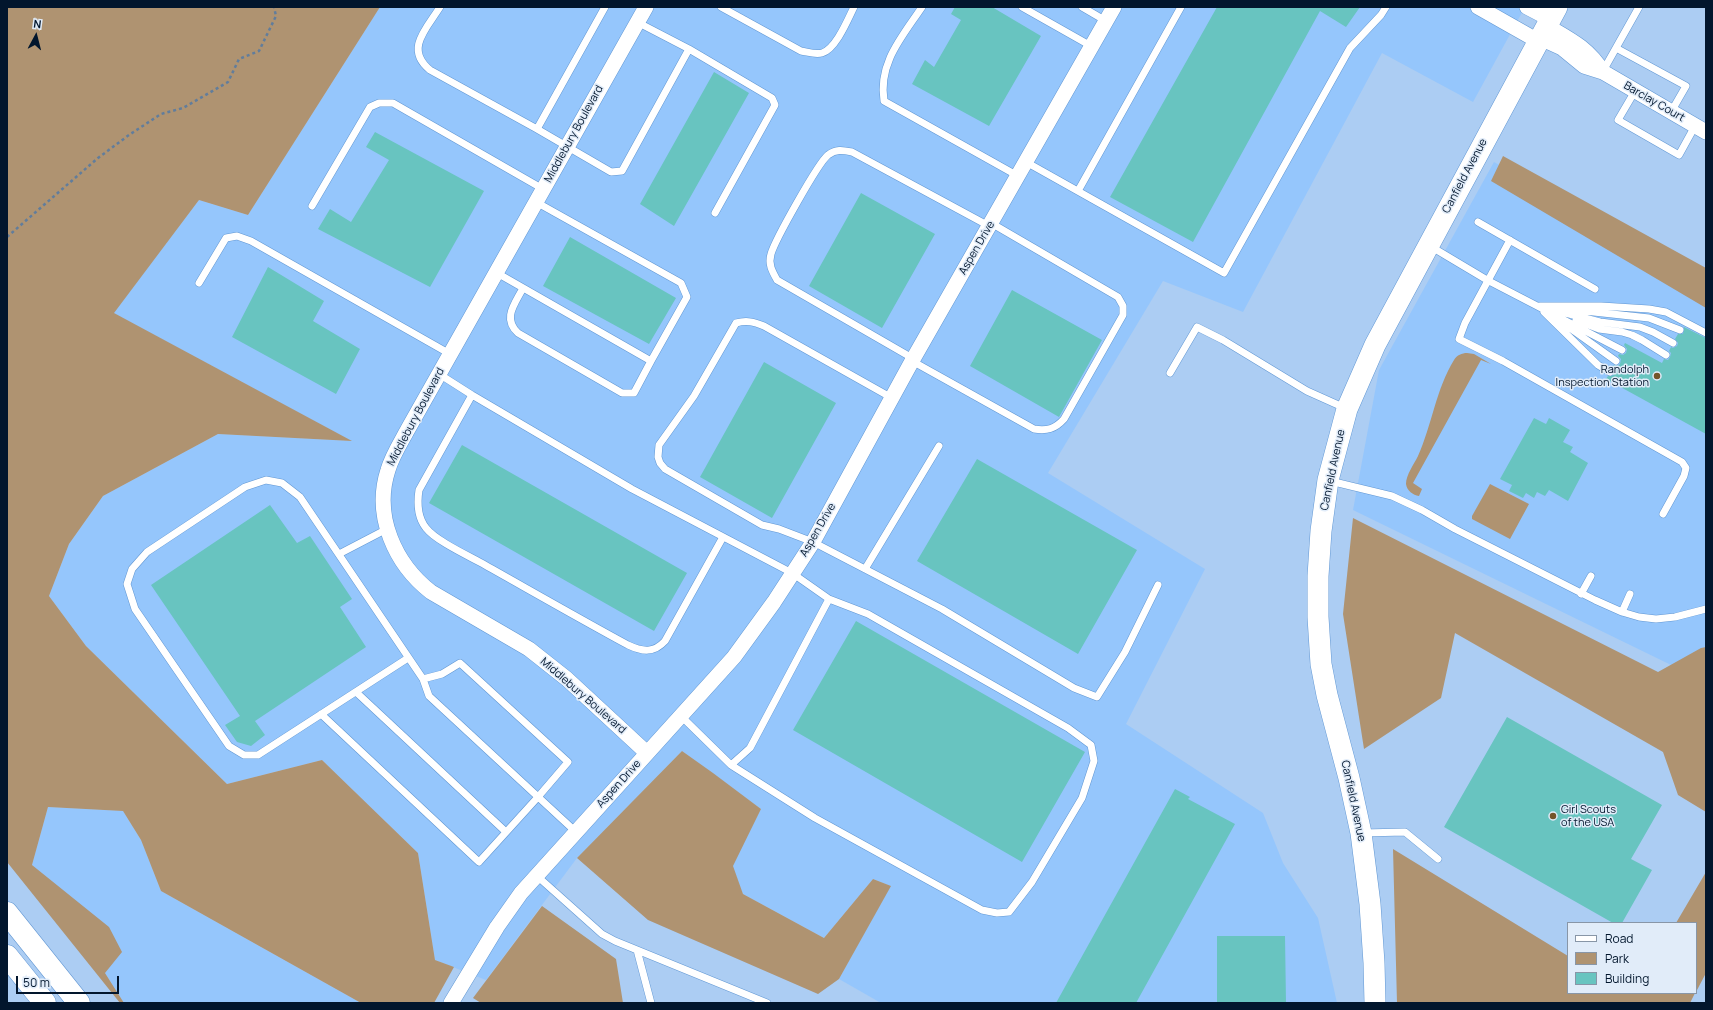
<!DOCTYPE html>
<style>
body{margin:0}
#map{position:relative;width:1713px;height:1010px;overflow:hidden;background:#accdf3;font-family:Manrope,sans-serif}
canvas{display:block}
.frame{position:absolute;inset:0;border:8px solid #02162d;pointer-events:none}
.legend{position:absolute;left:1567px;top:922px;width:130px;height:72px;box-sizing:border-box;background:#e1ecf9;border:1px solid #8896a7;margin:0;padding:5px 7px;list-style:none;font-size:12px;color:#02162d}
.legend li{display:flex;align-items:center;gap:8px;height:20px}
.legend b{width:20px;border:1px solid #8896a7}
.north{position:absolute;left:16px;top:16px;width:40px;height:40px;-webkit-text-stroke:3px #e1ecf9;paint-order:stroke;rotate:7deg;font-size:11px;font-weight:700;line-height:16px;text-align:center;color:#02162d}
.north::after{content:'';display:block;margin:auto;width:14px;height:18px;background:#02162d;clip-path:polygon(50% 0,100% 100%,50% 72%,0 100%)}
.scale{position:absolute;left:16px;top:976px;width:103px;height:18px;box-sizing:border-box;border:2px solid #02162d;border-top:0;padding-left:5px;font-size:12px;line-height:14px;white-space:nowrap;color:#02162d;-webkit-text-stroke:3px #e1ecf9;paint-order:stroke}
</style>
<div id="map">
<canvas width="1713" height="1010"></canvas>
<div class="frame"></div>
<ul class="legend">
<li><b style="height:5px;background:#fff"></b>Road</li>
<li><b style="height:11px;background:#af9371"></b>Park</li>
<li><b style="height:11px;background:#68c4c0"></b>Building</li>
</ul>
<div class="north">N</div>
<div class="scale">50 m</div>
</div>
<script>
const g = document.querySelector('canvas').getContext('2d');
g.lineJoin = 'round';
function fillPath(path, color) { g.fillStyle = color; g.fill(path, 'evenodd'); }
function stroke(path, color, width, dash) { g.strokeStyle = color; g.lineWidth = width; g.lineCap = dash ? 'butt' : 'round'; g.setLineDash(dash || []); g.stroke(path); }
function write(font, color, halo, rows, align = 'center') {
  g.font = font + ' Manrope,sans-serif'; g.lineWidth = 3; g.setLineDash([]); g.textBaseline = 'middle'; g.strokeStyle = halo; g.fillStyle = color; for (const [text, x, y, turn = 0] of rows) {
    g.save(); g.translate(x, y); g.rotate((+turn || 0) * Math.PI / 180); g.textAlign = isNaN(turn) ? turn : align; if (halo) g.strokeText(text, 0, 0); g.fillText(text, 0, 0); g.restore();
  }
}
const built = new Path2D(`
 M380,7H1525L1473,102L1382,53L1243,312L1163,281L1048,473L1205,569L1126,724L1263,813L1283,863L1318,918L1337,1003H881L839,979L890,886L873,879L824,938L743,894L732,866L761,809L682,751L577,858L486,980L435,960L418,853L322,760L227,784L86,646L49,596L69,544L103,496L218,434L351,441L113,313L199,200L248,215Z
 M1494,162L1706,281V682L1353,510L1379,370Z
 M48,807L123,811L141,840L161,891L361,1003H124L105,973L32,865Z`);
const green = new Path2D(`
 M7,7H380L248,215L199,200L114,313L352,441L218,434L103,496L69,544L49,596L86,646L227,784L322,760L418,853L435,960L454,967L434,1003H361L161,891L141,840L123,811L48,807L32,865L109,927L122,952L105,973L124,1003H120L7,862Z
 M1503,156L1706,268V308L1491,181Z
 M1467,353L1474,354L1491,364L1481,360L1413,483L1422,489L1419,496C1413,495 1407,491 1406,484C1406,475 1414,464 1418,456C1432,425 1436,389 1454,360C1457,355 1462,353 1467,353Z
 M1490,484L1529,504L1510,539L1472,519V516Z
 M1353,518L1658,672L1701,648L1706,647V812L1678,795L1663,752L1455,633L1441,698L1364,749L1343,614Z
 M682,751L713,773L761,809L733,866L743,894L824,938L873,879L891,886L839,979L818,994L648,920L577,858Z
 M1393,849L1568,956V993H1695L1690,1003H1397Z
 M1706,872V973L1696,992V923H1676Z
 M542,906L616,959L623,1003H481L473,998Z`);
const building = new Path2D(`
 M955,7H992L1041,36L989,126L912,84L925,60L934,67L961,20L951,14Z
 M1217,7H1360L1346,27L1320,11L1193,242L1110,197Z
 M714,72L749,93L674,226L640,204Z
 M375,132L484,191L430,287L318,229L330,209L351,222L389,160L366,147Z
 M861,193L935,234L882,328L809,286Z
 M570,237L676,298L649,344L543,286Z
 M268,267L324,301L313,321L360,349L336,394L232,337Z
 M1012,290L1102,340L1059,417L970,366Z
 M1684,327L1706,338V434L1606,379L1608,376H1612L1614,374V370L1612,368L1614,365L1618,366L1620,364L1621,359L1618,356L1619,354L1623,355L1626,353L1627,349L1624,345L1625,343L1662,363L1664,359L1668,360L1670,357L1671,353L1669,351L1671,347L1673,348L1677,346L1678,343L1675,339L1678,334H1683Z
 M764,362L836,403L772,518L700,477Z
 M1534,418L1546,424L1549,418L1570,430L1563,442L1573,447L1570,452L1588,463L1568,501L1549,490L1545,496L1537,492L1534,498L1526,493L1523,498L1509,491L1512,485L1500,479Z
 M462,445L687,573L654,631L429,503Z
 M977,459L1137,550L1078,654L917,561Z
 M270,505L297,543L310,536L352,599L340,607L366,647L255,721L265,735L251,746L237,742L225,725L240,716L151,585Z
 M856,621L1085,752L1022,862L793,730Z
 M1507,717L1662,805L1631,859L1652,870L1622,923H1613L1444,827Z
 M1175,789L1190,797L1188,799L1235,824L1136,1003H1056Z
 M1217,936H1285L1286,1003H1217Z`);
const path = new Path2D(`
 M7,237L98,158L129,135L161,114L183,108L228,82L239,59L259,51L276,16L274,7`);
const lane = new Path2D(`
 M440,7C427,28 404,49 430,70L537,129L611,172L622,171L689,49
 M721,7L801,51C808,52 815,55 822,53C836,49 848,19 854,7
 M922,7C902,37 878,63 884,101L1018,176
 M1022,7L1091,46
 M1082,7L1106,21
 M637,22L689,49L772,98L775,105L715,213
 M1616,48L1686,86L1671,112
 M1603,71L1639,7
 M1635,91L1618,120L1679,155L1695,126
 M537,129L605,7
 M1026,162L1224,273L1350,48L1381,15L1386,7
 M1078,191L1181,7
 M312,206L370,107L379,103H393L543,189
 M1478,222L1595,289
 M1510,240L1465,323L1459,339L1503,361L1682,462L1686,468L1684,476L1663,514
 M1430,246L1487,280L1622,350
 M497,273L651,361L687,297L681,283L536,202
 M199,283L226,238L237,236L251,241L450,354
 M523,288C515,304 502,318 518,333L622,393H634L651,361
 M1540,306H1601L1649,309L1666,312L1706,333
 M1550,309L1600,322L1640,327L1653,332L1673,343
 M1566,309L1649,318L1680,330
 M1544,312L1598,365L1610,372
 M1576,320L1599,329L1622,332L1632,335L1642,340L1666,355
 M1560,321L1616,361
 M914,359L777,280C772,271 768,264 771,254C775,240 818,163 828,155C836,149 842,150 852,152L989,226
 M912,361L1034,429C1047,431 1055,429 1064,419L1123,315V306L1118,297L991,223
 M1170,373L1197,327L1223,340L1307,391L1345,408
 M439,374L472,395L632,489L792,573L829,599L750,748L731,765
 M472,395L419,490C417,503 418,518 426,528C436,541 469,556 485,565C533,592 580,619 628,645C643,652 654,653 665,641L723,537
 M892,398L764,326C754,322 747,320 736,323L694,396L659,445L658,457L660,463L665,469L762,525L779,529L813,542L942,609L1074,688L1097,697L1125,652L1158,585
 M1330,481L1392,496L1422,510L1455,529L1595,600L1622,612L1639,617L1656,619L1675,617L1706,609
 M339,554L387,529
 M865,569L939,446
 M1581,594L1591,576
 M1622,612L1630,594
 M423,679L429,696L576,832
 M356,692L506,832
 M321,714L479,862L538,797L568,762L460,663L442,674L423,679L300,497L282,483L266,480L245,487L147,552L132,569L127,584L135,609L229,746L244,755H258L408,658
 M681,716L731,765L815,818L982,910L997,913L1009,912L1032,882L1082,798L1094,761L1091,745L1068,728L868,614L829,599
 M1363,833L1405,832L1438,859
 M537,876L602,934L615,941L767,1003
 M637,950L651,1003`);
const street = new Path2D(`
 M646,7L408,429C401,442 392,456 388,470C373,516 395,564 431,592L529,649L567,679L647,753
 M1478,7L1538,41
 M1527,7L1550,19
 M1547,26C1571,40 1588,48 1603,72
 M1540,38L1562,48L1584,66L1603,72L1706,132
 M451,1003L497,927L521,893L734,657L774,602L813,542L912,361L1114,7`);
const secondary = new Path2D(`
 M1375,1003L1374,963L1370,904L1361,833L1349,778L1327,695L1321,664L1318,617V576L1321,531L1328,480L1347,409L1375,345L1557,7`);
const highway = new Path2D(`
 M7,913L79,1003
 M7,956L45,1003`);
const markers = [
 [1657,376,4,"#74542a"],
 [1553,816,4,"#74542a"]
];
const streetNames = [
 ["Barclay Court",1654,102,30],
 ["Middlebury Boulevard",574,134,-61],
 ["Canfield Avenue",1465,176,-62],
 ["Aspen Drive",977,248,-60],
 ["Middlebury Boulevard",416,417,-62],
 ["Canfield Avenue",1333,470,-78],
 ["Aspen Drive",818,530,-60],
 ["Middlebury Boulevard",583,696,41],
 ["Aspen Drive",619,784,-48],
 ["Canfield Avenue",1353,801,78]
];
const poiNames = [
 ["Randolph",1649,370],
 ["Inspection Station",1649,383],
 ["Girl Scouts",1561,810,"left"],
 ["of the USA",1561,823,"left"]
];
fillPath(built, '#95c6fc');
fillPath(green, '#af9371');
fillPath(building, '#68c4c0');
stroke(lane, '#6197d3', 8);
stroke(street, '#6197d3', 16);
stroke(secondary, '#6197d3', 22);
stroke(highway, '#6197d3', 23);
stroke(path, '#617d9c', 2.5, [3, 3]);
stroke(lane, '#fff', 7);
stroke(street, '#fff', 15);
stroke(secondary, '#fff', 21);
stroke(highway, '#fff', 22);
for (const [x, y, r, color] of markers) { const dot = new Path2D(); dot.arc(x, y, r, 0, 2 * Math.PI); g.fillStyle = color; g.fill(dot); stroke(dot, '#e1ecf9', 1.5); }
write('11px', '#02162d', '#e1ecf9', streetNames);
write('11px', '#02162d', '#e1ecf9', poiNames, 'right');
</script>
